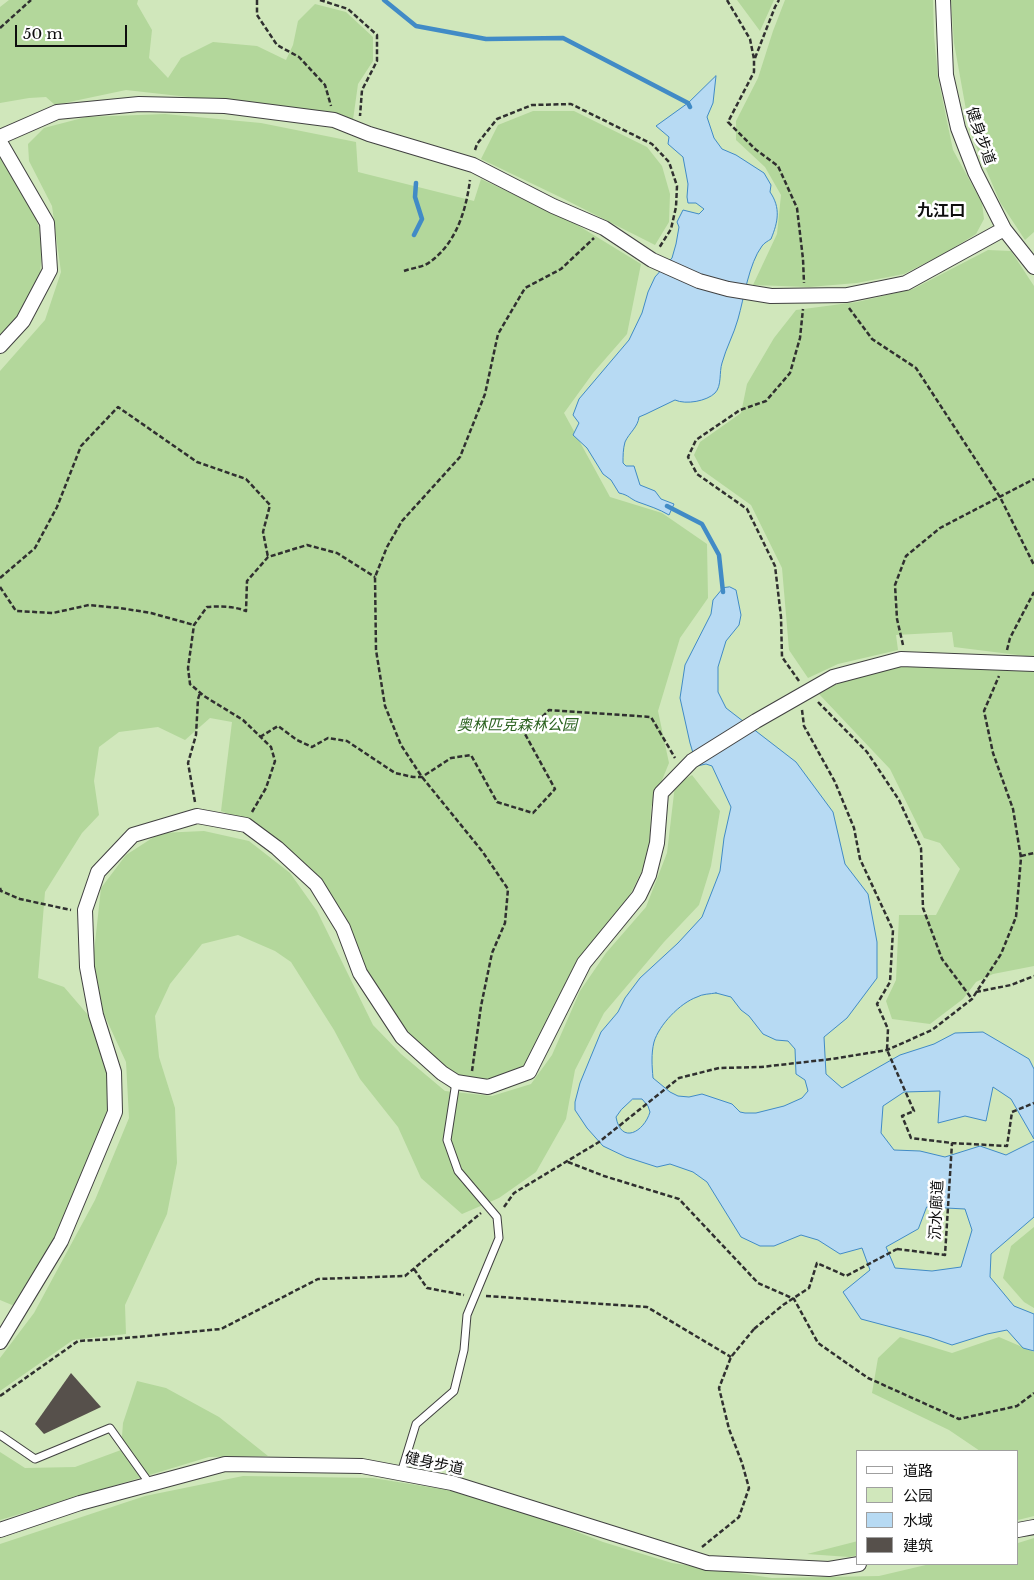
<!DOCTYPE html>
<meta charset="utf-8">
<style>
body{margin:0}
#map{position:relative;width:1034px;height:1580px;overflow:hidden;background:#fefcf0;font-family:"Libre Baskerville","Noto Sans SC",serif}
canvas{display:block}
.legend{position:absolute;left:856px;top:1450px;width:162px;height:115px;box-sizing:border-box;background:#fff;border:1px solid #9f9f9f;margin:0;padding:6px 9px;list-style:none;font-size:15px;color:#0e0e0e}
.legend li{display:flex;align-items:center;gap:10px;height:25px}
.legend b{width:25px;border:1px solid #9f9f9f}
.scale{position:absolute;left:15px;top:25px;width:112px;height:22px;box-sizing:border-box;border:2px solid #0e0e0e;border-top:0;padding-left:6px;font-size:15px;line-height:18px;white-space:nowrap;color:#0e0e0e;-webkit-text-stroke:4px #fff;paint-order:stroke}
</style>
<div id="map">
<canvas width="1034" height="1580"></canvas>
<ul class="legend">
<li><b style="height:6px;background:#fff"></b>道路</li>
<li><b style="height:14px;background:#d0e7bb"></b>公园</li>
<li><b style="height:14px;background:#b7daf3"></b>水域</li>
<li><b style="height:14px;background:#56504b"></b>建筑</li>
</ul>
<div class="scale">50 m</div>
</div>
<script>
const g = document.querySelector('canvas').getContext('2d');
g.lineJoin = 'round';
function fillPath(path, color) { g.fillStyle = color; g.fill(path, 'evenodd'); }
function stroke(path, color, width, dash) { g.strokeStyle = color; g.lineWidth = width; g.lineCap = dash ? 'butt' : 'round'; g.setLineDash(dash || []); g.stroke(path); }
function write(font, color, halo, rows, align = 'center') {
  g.font = font + ' "Libre Baskerville","Noto Sans SC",serif'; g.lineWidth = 5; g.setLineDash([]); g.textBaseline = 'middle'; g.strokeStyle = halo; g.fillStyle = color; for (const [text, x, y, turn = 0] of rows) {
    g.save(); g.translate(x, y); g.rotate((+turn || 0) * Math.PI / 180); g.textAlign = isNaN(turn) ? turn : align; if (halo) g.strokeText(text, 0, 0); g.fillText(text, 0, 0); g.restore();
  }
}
const green = new Path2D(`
 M0,0H1034V1580H0ZM858,1451H1018V1564H858Z`);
const forest = new Path2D(`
 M9,0H138L137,4L152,30L149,58L168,78L181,58L213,42L257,46L286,60L293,45L298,21L315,4L346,12L373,37V61L358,84L353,120L268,106L126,90L55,105L46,97L29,98L0,103V7Z
 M737,0H774L760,31Z
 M785,0H933L934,35L938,78L953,150L982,203L984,219L976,234L945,253L904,274L857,283L809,287L753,285L777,234L781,195L765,167L736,140V121L758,78L773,31Z
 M951,0H1034V232L1025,240L1000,202L970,132L954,43Z
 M533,111H574L647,147L662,166L670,194L669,222L655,245L564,199L481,159L498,125Z
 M165,114L261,123L356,142L358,172L474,201L481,179L574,223L641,264L627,334L593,373L564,413L610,497L662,513L707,544L708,598L680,638L658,711L669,763L651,807L649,856L629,897L578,963L523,1068L487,1082L457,1076L420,1047L395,1014L363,963L342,911L305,863L263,828L221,811L232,722L210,718L185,740L158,727L119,732L99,747L94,781L99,815L82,833L45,892L38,978L64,987L88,1015L110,1066L111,1114L81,1196L24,1302L12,1305L0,1300V371L45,320L61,272L52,206L29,161L28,144L44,128L86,117Z
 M0,156L29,201L43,238L39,287L0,346Z
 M988,250L1011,251L1034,286V657L954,647L952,632L896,635L898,650L838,664L808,678L789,650L782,568L751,505L702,470L694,455L700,442L741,413L747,384L774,338L796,310L857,302L913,289Z
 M901,665L1034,670V966L993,974L976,982L963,999L930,1024L892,1019L886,1001L896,980L899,915H936L960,869L940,843L924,838L890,769L819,694L841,682Z
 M692,775L720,811L711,866L699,905L664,942L604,1013L575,1070L566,1119L536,1172L499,1198L462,1214L421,1178L398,1127L360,1079L334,1030L291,962L275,951L238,935L202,944L170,984L155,1016L159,1057L175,1108L177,1163L167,1214L125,1305L126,1334L73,1340L0,1391V1358L34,1313L95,1200L129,1118L126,1062L103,1012L93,961L101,888L126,855L160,833L204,831L249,841L290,873L317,911L373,1025L401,1054L445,1091L492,1096L531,1084L552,1055L580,991L606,953L646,907L667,853L675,785Z
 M1034,1227V1308L1024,1302L1003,1278L1011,1246Z
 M900,1337L952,1353L999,1337L1034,1352V1516L1018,1520V1451H980L949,1430L872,1393L878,1358Z
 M137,1381L166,1388L219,1417L268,1456L209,1457L0,1520V1452L25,1468L75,1467L121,1450L123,1423Z
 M243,1476L373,1478L466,1493L534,1515L603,1542L672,1563L772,1578L879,1576L930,1564H1018V1543L1034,1538V1580H0V1544L145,1496Z
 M858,1541V1555L849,1557L807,1554Z`);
const water = new Path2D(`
 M716,76L713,103L707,117L714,138L722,149L736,155L764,173L771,185L770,192C781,208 778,222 771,239C768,241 764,243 762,246C749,263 744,298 738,319C734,334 726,348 722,363C719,372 722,386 715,393C707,401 686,405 675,400L646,414L639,417C638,427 629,433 625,442C623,449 623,456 623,463L626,466H634L640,485L655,491L661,499L674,504L669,515C659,509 649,506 638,502C630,499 629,495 619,493L611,480L603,474L587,448L573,435L579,423L573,415L579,399L629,340L642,313L648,292L655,277L672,258L676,244L679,227L677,222L683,210L699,214L704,209L696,203H688L687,197L688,184L683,157L668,144L669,137L656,126L688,103Z
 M730,587L736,590L741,615L739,625L726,641L718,667V692L726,708L796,762L833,812L845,864L868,894L877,942V978L847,1018L824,1037L826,1074L842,1088L900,1055L934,1044L955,1033L983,1032L1029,1059L1034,1069V1139L1011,1099L993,1087L986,1121L965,1116L938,1123L940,1091L904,1092L883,1106L881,1133L894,1150L920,1151L945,1157L980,1146L1006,1155L1034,1141V1217L991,1254L990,1277L1014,1306L1034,1314V1351L1023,1348L1007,1330L987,1334L952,1345L929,1337L861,1319L843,1292L870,1270L862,1248L840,1254L818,1240L801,1235L774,1246H760L741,1237L707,1182L693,1172L670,1164L657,1167L626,1157L603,1146L587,1128L575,1110V1102L580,1083L601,1032L618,1012L625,998L640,978L678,943L702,917L720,871L724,838L731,807L712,766L706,764L697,766L690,743L680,698L685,665L711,614L713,600L723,588ZM716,993L731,997L741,1010L749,1016L763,1034L776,1040L788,1041L795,1049L796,1074L805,1080L808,1091L802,1098L784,1106L756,1113H745L740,1112L732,1104L702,1094L689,1097L678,1096L670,1092L653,1078C652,1066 651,1054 654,1042C659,1025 680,1003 697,997C702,994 710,994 716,993ZM633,1099H642L648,1106L650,1112C644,1132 621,1145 616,1117L621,1110ZM927,1207L965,1209L972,1230L961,1267L932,1271L895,1268L886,1247L918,1229Z`);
const stream = new Path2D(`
 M384,0L416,26L486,39L563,38L688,103L690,107
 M414,235L422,219L415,197L416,183
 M667,506L702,524L719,555L723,592`);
const building = new Path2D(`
 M71,1373L101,1407L44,1434L35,1424Z`);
const path = new Path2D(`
 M257,0V15L277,45L299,57L325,85L331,106
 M320,0L348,9L377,35V61L362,90L360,116
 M727,0L750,39L754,59V72L728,122L755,149L778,166L797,208L803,259L804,283
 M0,28L31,0
 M755,58L775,7L779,0
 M475,150L477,144L497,119L532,105L571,104L652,144L669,162L677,186L676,207L671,229L659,248
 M404,271C412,268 424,267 430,262C456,243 466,211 470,180
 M849,308L872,339L916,368L1000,497L1034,565
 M0,578L35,548L57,507L81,446L118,407L197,462L246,479L270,505L263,532L268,557
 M0,587L16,611L53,613L89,605L120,608L151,613L194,625
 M903,645L897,619L895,585L906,556L940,528L1034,479
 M1007,650L1010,638L1034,592
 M799,681L782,657L781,617L775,566L747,509L697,474L688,457L696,440L740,410L766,401L790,373L800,338L803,309
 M818,702L867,752L899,800L921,848L923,908L942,959L972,999
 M802,710L804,726L835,782L854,828L860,859L893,930L890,982L877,1004L888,1029L887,1050L914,1111L902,1116L911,1138L952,1143L1007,1146L1012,1112L1034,1103
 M260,737L278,726L297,740L312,747L328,738L347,741L395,773L413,777H422L451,758L471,755L497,802L533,813L555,789L525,734L549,710L651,717L675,758
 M195,802L188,763L196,735L198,699L200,693
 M252,812L266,788L275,761L271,747L243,720L204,696L190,684L188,668L194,625L207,607C220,606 233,606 246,611L247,581L268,557L307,545L337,553L375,577
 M1021,856L1034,853
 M0,888L1,891L20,899L71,910
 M976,992L1011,985L1034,976
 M472,1071L481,1006L492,953L505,923L508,889L482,851L422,777L401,745L385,706L376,650L375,577L387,547L402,521L460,457L485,394L498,334L525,288L561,269L594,238
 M568,1162L604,1176L679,1199L758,1283L794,1299L818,1343L868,1378L959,1419L1017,1406L1034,1393
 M504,1207L514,1193L599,1142L679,1078L719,1068L761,1067L832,1059L887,1050L932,1030L972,999L1001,954L1016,917L1021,858L1013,809L993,753L984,711L999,676
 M897,1249L945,1255L952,1143
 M414,1269L427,1288L464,1295
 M486,1296L647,1307L731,1357
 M0,1396L78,1341L115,1339L221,1329L318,1279L405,1276L481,1213
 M702,1547L739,1517L749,1488L742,1463L729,1429L719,1388L731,1357L754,1329`);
const lane = new Path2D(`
 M0,1435L35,1459L110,1428L150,1484
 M401,1473L416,1424L454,1391L464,1350L467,1315L499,1238L497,1217L458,1171L447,1140L456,1082`);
const street = new Path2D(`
 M943,0L946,75L958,128L975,172L1004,229L1034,267
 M0,137L57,112L139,104L225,106L334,120L369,134L473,165L553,206L604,228L652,260L699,281L728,289L771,296L847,295L906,283L1004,229
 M0,142L47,223L50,270L23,321L0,346
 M0,1342L61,1241L115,1112L114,1072L96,1015L87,967L85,910L98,872L133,835L197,816L246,825L277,848L316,884L343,928L360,973L402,1037L442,1073L456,1082L488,1087L529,1072L584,963L639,896L649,875L657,843L661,793L692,761L756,721L833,677L901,659L1034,664
 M0,1530L80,1503L225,1464L362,1466L452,1483L707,1563L829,1569L859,1564
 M1018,1530L1034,1527`);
const pathBridge = new Path2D(`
 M754,1329L783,1305L809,1288L817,1263L846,1276L897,1249`);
const streetNames = [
 ["健身步道",980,136,71],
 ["沉水廊道",937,1210,-87],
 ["健身步道",434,1464,12]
];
const parkNames = [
 ["奥林匹克森林公园",517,726]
];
const neighbourhoodNames = [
 ["九江口",941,211]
];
fillPath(green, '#d0e7bb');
fillPath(forest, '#b3d79b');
fillPath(water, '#b7daf3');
stroke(water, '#418bc6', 1);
stroke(stream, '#418bc6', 4.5);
fillPath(building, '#56504b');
stroke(lane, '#414141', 9);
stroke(street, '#414141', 16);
stroke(path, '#303030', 2.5, [5, 2.5]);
stroke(lane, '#fff', 7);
stroke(street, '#fff', 14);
stroke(pathBridge, '#303030', 2.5, [5, 2.5]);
write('15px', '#0e0e0e', '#fff', streetNames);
write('italic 15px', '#2c6321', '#fff', parkNames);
write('bold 16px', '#0e0e0e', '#fff', neighbourhoodNames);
</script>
